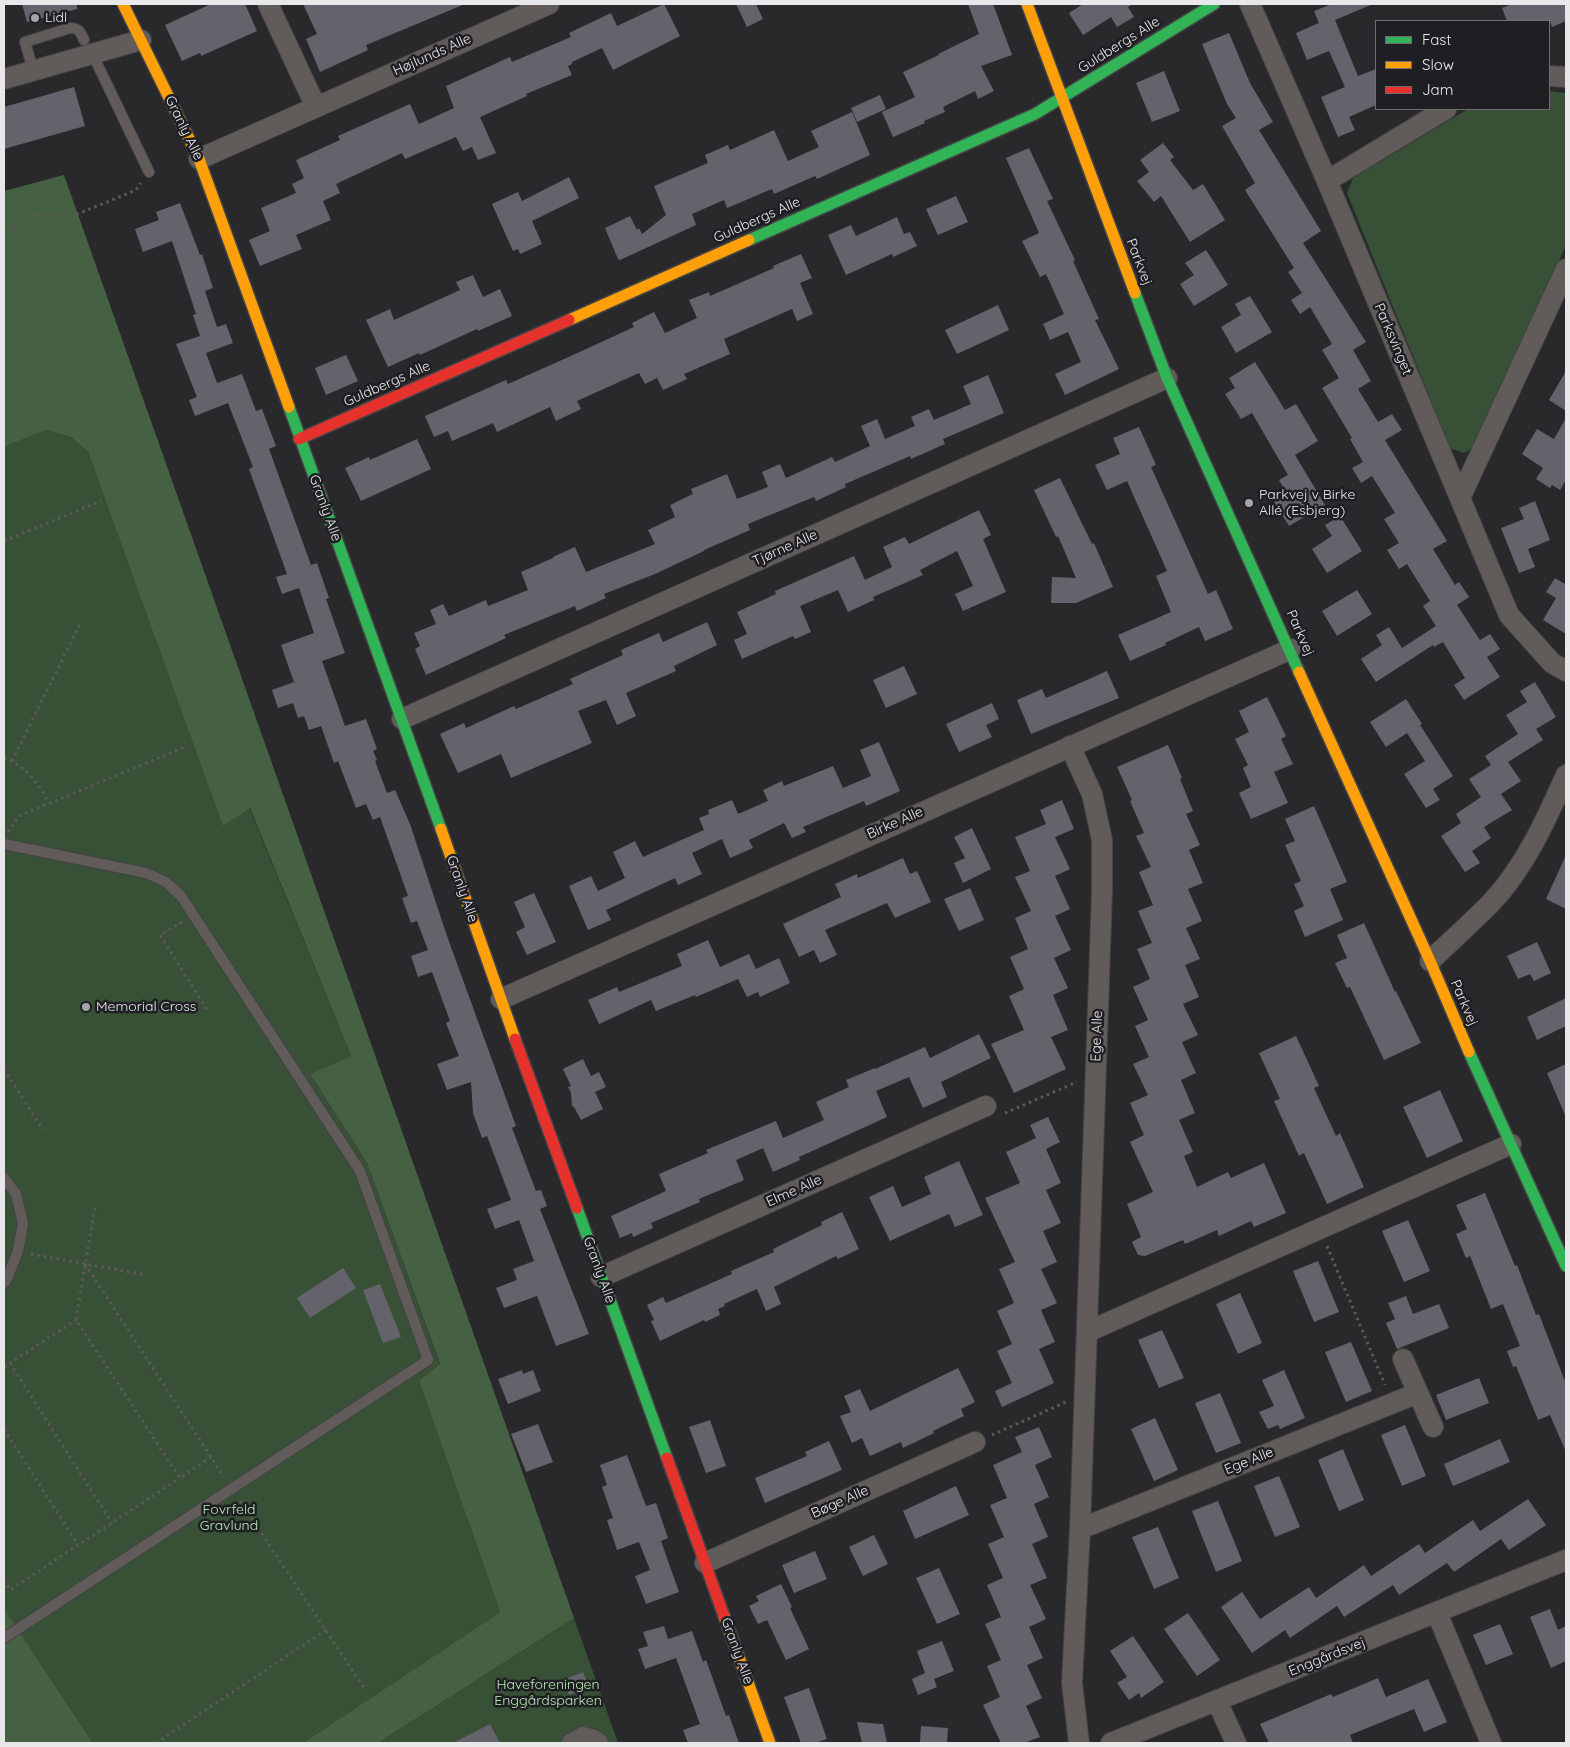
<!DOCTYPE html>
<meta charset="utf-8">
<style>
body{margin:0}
#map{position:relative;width:1570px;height:1747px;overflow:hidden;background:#29292b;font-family:Quicksand,sans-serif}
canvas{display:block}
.frame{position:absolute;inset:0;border:5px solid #e8e8eb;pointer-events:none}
.legend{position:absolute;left:1375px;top:20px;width:175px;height:90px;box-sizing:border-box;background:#1e1e23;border:1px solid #6f6f73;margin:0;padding:6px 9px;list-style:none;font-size:15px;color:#e8e8eb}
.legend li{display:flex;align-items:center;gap:10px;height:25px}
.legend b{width:25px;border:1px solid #6f6f73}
</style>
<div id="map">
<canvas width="1570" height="1747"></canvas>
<div class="frame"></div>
<ul class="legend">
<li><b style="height:6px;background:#30b455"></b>Fast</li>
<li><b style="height:6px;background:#ff9f0a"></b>Slow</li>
<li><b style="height:6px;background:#e5322d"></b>Jam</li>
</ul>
</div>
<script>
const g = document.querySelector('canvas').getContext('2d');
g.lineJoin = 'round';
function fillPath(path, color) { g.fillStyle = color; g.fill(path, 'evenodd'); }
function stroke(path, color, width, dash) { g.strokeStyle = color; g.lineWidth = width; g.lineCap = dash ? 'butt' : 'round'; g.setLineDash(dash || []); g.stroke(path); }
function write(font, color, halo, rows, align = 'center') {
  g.font = font + ' Quicksand,sans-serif'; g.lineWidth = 5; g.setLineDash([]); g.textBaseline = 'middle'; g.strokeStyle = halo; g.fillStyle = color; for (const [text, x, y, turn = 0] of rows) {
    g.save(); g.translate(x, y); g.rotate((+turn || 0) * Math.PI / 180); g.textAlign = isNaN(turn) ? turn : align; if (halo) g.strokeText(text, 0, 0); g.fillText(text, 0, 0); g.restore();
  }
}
const green = new Path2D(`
 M1549,91L1566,93V245L1475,447L1464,453L1450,448L1347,193L1353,178L1468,109H1549Z
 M46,430L71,437L88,452L223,825L249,807L351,1056L310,1074L367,1163L440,1365L419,1381L500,1612L303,1743H93L4,1608V447Z
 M574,1618L618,1743H378Z`);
const forest = new Path2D(`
 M64,175L574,1618L378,1743H303L500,1612L419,1381L440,1364L367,1163L310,1074L351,1056L250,808L223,826L88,452L71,437L46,430L4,447V191Z
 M4,1608L93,1743H4Z`);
const building = new Path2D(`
 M22,4H77V9L27,22Z
 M211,4H245L257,31L201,56L200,53L182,61L165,25Z
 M303,4H465L366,45L368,50L320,72L306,39L317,34Z
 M664,4L680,36L613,70L602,48L572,62V64L568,66L572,75L526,94L527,96L480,117L496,153L478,160L472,147L463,151L456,137L405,159L402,153L336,184L340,193L323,201L331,220L296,235L302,249L260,266L249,240L270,231L261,208L296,193L292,184L304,178L296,160L340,140L338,136L410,104L419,124L454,108L446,86L510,57L512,62L571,37L569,33L611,13L617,26Z
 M736,4H756L763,19L747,27Z
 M968,4H993L1012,55L981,66L994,91L978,99L975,91L943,107L945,112L924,121L925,123L893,137L882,112L915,97L903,72L939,55L938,54L979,34Z
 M1083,4H1133L1128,7L1134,17L1117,27L1111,17L1083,35L1069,13Z
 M1332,4H1373L1335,20L1358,76L1376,69V105L1349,117L1355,130L1338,137L1321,97L1345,87L1329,51L1307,60L1296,33L1319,23L1314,11Z
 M1512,4H1566V21L1552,27L1550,21H1507L1502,8Z
 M1229,33L1250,83L1273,122L1259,130L1321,231L1303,243L1366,342L1353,350L1371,381L1358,389L1378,422L1392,414L1402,430L1385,440L1447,541L1433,549L1455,585L1459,582L1469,597L1457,605L1480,640L1490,634L1500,649L1487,657L1500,677L1464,700L1454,685L1465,678L1443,642L1434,647L1433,645L1376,682L1361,659L1382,645L1376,635L1389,627L1402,648L1436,626L1423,606L1430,601L1407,564L1399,569L1387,550L1399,543L1384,519L1395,513L1372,476L1361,483L1352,468L1363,462L1350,439L1352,438L1322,388L1339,378L1322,350L1332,344L1310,307L1300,314L1291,300L1302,293L1288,272L1294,268L1245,190L1255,183L1222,126L1236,118L1227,104L1202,44Z
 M1164,71L1180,111L1152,122L1136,83Z
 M74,87L85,126L4,149V107Z
 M880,95L886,109L857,122L851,108Z
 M852,112L870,155L817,179L815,176L774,194L772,189L727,208L724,200L692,214L696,225L620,260L618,259L605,228L630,216L637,230L639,228L642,234L666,215L654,186L708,163L705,155L728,145L730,150L774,130L788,161L819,147L811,131Z
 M1163,143L1174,157L1170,160L1193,190L1203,184L1225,220L1190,242L1161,196L1154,202L1137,181L1149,172L1140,160Z
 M1029,148L1053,199L1047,201L1075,260L1073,261L1099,319L1095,320L1119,369L1065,395L1055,374L1081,362L1068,332L1050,340L1043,324L1064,314L1046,274L1040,277L1022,241L1039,233L1006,158Z
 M569,177L579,198L532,221L542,244L520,254L518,249L513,251L492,204L518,192L522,201Z
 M956,196L968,222L938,235L926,209Z
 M180,203L200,255L202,254L213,288L205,291L217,327L226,324L233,343L206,353L217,383L242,374L256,411L262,409L276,446L269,449L311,565L317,563L329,598L326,599L345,653L322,661L345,726L366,719L377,749L373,751L377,760L375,761L387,793L395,790L410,824L447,936L516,1126L512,1128L536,1191L541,1190L547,1206L540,1209L589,1334L556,1346L537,1296L504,1308L496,1288L517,1280L513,1269L534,1261L519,1220L495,1229L487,1209L511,1200L487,1136L482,1138L473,1113L471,1082L447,1090L437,1064L459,1056L446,1023L450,1021L432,972L418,977L411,956L428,950L417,921L411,923L402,898L408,896L380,817L373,820L366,804L356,808L338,761L334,763L321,726L309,730L304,716L298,718L293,703L278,708L272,690L294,682L281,645L314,633L299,588L282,594L276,577L287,574L249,469L253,467L228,403L195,416L189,400L197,397L176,344L200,336L193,315L196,314L172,241L143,252L135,229L159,220L156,212Z
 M897,217L904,234L910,232L917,246L893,257L892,254L846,275L828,235L851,225L856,236Z
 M1206,250L1228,285L1194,306L1180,284L1194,275L1185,263Z
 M801,254L812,278L800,283L813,314L797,321L792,309L724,339L730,354L684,374L687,379L663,390L657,378L645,384L639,373L577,401L581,409L556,421L550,407L497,432L493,423L452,441L448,431L434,437L425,416L506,380L508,384L573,355L634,327L632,323L654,312L665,333L697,318L689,300L709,292L710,296L774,268L773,266Z
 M473,275L483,297L500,289L512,316L478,331L477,329L420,355L419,353L388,367L366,320L390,309L394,320L460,290L456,282Z
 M1250,296L1272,332L1236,353L1221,327L1241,315L1235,304Z
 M998,305L1009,330L957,354L945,330Z
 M346,355L358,381L326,395L315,368Z
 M1255,362L1285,410L1296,404L1318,441L1295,455L1325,505L1289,526L1274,502L1287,494L1279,480L1288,475L1252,413L1241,419L1225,394L1235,388L1229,378Z
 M1566,371V411L1549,400Z
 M988,375L1004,413L943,439L945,444L911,459L910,456L845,484L846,487L816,501L814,497L748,524L750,530L704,550V551L655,574L604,594L606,598L577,611L575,606L504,635L506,638L426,675L415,649L420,646L414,633L436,624L430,610L443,604L449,616L486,600L488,606L528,590L521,572L553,558V557L575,547L586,572L655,544L648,530L675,517L670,505L693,494L691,489L727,474L737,499L768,487L762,472L780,464L786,478L832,457L835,462L870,446L861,426L877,419L885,439L915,426L911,417L929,409L934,420L971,404L963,386Z
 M1566,418V480L1560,490L1552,485L1550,488L1536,479L1543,468L1522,454L1537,429L1554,439Z
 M1139,427L1156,465L1151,467L1208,594L1216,590L1233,629L1205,641L1199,627L1165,643L1166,645L1130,661L1118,635L1171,612L1156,576L1167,571L1127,481L1107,490L1095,465L1120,454L1113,438Z
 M417,439L431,469L361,501L345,468L369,457L370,460Z
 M1060,478L1092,544L1094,543L1113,587L1076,603H1051L1052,577L1076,578L1058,536L1056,537L1034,490Z
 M1535,501L1550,540L1528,549L1535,567L1519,573L1501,528L1524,519L1519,508Z
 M979,510L991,535L983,539L1006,592L963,611L955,594L973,586L957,551L920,570L923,575L873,597L874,600L848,612L838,590L800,606L811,632L795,639L793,636L742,659L734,640L747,634L737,612L776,594L775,591L854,556L865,580L892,567L883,547L905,537L909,544Z
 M1340,516L1362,551L1327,573L1312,549L1332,536L1325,525Z
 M1555,578L1565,584L1566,581V634L1543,620L1556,598L1546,592Z
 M1357,590L1372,614L1337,636L1322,611Z
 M707,622L717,645L674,666L676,671L626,693L636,716L617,725L606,700L578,711L592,743L511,778L501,754L458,773L440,734L464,723L466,728L514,706L516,709L573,684L570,679L623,655L621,650L659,633L663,642Z
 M904,666L917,694L886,708L873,680Z
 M1107,671L1119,698L1031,734L1017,700L1042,689L1046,698Z
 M1535,682L1556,717L1536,729L1543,740L1508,762L1521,781L1501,794L1512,810L1484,827L1491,838L1472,851L1480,863L1465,872L1441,836L1461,823L1456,814L1481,797L1469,779L1491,765L1485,756L1518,734L1506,715L1527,702L1520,691Z
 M1267,697L1286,736L1281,739L1293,764L1274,772L1288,803L1251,819L1239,793L1251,787L1243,768L1248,765L1235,739L1249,732L1239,711Z
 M1406,699L1422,724L1420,725L1453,776L1433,789L1440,800L1426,808L1404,774L1425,761L1407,733L1386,747L1370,722Z
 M992,703L999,719L986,725L992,737L959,752L946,724Z
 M879,742L900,791L866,806L864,801L803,827L806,832L792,838L784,823L749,840L753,848L730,858L722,839L692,853L702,874L678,885L675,878L606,910L611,920L588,930L569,886L591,876L598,891L625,878L613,852L635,841L643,857L704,830L699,818L709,814L708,810L732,800L738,814L768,801L763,790L782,781L784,786L833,766L843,788L871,776L860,750Z
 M1168,745L1182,778L1180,779L1193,811L1186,814L1200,845L1189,850L1203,883L1188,889L1202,921L1186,928L1200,959L1185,965L1199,997L1183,1004L1198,1035L1182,1042L1196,1073L1181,1080L1195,1113L1179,1120L1193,1152L1184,1156L1197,1187L1228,1172L1231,1178L1264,1163L1286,1213L1254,1227L1251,1221L1219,1236L1217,1230L1185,1244L1183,1240L1145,1256L1138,1255L1132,1242L1141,1237L1127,1204L1153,1192L1130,1142L1144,1135L1130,1103L1148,1095L1133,1064L1149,1057L1135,1026L1148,1020L1133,987L1150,979L1137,949L1152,943L1138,911L1153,905L1139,872L1151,867L1136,836L1144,833L1130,801L1132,800L1117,767Z
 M1062,800L1074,829L1055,837L1070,869L1055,876L1070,909L1055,916L1071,950L1054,958L1068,988L1053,995L1068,1030L1051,1037L1066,1069L1014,1093L991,1044L1024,1030L1009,996L1024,989L1010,957L1028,949L1015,918L1031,911L1015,877L1030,871L1015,837L1046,824L1040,810Z
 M1314,806L1347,882L1330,889L1343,920L1305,937L1294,911L1304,906L1294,884L1301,881L1285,845L1295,841L1285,819Z
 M972,828L991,869L963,883L954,863L965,858L954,837Z
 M1566,855V909L1546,899Z
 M903,858L910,874L917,871L931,902L895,918L887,903L825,930L837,955L820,963L814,950L799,957L783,924L841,897L835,884L857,874L858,878Z
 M970,888L984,920L959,931L944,899Z
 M534,893L556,942L527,955L516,932L525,927L514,902Z
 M1364,923L1395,992L1396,991L1421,1043L1384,1060L1350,987L1347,988L1335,963L1347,958L1337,935Z
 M708,940L720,967L749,954L756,969L779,958L790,983L760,997L758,992L747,997L738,979L696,997L695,995L656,1011L651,1000L599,1024L588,1000L617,987L619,992L682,966L677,954Z
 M1537,942L1551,973L1534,981L1530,974L1518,979L1507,956Z
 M1566,998V1026L1537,1040L1527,1017Z
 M979,1034L991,1058L941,1082L947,1097L923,1108L909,1077L876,1091L887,1117L799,1157L800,1160L773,1172L763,1148L736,1160L744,1180L699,1199L700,1202L651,1223L653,1228L633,1237L632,1233L620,1238L611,1216L666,1191L659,1174L708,1153L706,1150L776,1121L783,1138L824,1120L816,1102L849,1087L846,1080L875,1068V1069L925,1047L930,1058Z
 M1296,1036L1319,1086L1314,1088L1336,1136L1340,1133L1364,1187L1327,1204L1304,1153L1299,1156L1274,1101L1280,1099L1259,1053Z
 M583,1059L591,1076L599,1072L606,1087L595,1092L603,1109L581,1120L574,1107L572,1106L571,1093L568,1087L571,1086L563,1069Z
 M1566,1064V1117L1547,1073Z
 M1440,1090L1463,1141L1427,1158L1403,1107Z
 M1048,1117L1060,1142L1046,1149L1061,1183L1046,1190L1061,1223L1043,1231L1057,1262L1041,1269L1057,1303L1041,1310L1055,1342L1039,1349L1054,1383L1002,1407L995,1391L1012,1383L997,1351L1012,1344L997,1311L1014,1303L999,1269L1015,1262L985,1198L1020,1183L1006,1152L1036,1138L1030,1125Z
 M959,1161L983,1215L955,1227L949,1214L890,1241L869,1197L893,1186L902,1207L931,1194L924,1177Z
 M1485,1193L1515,1266L1517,1265L1536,1315L1539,1314L1566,1384V1452L1550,1415L1538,1420L1516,1366L1513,1367L1507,1351L1520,1346L1503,1304L1491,1309L1470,1256L1466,1258L1456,1234L1467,1229L1456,1205Z
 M842,1212L859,1249L838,1259L836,1256L774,1287L781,1304L766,1311L757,1289L724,1304L725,1306L718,1309L720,1315L705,1322L704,1320L660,1341L651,1321L654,1320L647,1305L663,1297L666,1303L732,1274L731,1271L774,1252L773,1249L822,1225L821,1222Z
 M1408,1220L1430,1271L1404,1282L1382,1231Z
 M1318,1261L1339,1312L1314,1322L1293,1271Z
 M343,1268L356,1288L310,1318L297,1298Z
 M380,1284L401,1337L383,1343L363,1290Z
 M1240,1293L1262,1343L1238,1354L1216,1304Z
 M1406,1296L1413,1314L1439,1304L1449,1328L1397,1349L1386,1323L1395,1319L1388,1303Z
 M1162,1330L1184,1378L1159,1388L1138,1340Z
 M1351,1342L1372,1391L1346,1402L1325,1352Z
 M958,1368L975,1402L961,1409L964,1416L933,1431L934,1433L903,1448L901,1442L870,1456L862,1438L852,1443L840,1416L851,1412L844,1396L860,1389L870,1411Z
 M522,1370L523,1374L533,1370L541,1391L508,1404L498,1379Z
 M1284,1370L1305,1418L1280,1429L1278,1425L1268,1429L1259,1412L1274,1406L1262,1380Z
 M1479,1378L1489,1403L1446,1420L1436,1395Z
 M1220,1393L1241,1443L1216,1453L1195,1403Z
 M1155,1418L1178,1470L1154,1481L1131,1429Z
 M710,1420L726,1466L706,1473L689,1427Z
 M538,1424L553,1462L526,1472L511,1434Z
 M1405,1425L1426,1476L1402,1486L1381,1435Z
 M1039,1427L1052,1457L1035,1465L1049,1497L1034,1504L1048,1537L1032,1544L1047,1578L1030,1585L1046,1619L1029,1627L1043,1658L1027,1665L1042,1698L1026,1706L1040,1737L1024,1743H1001L983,1705L1000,1697L987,1666L1001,1660L985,1624L1001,1617L987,1585L1003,1578L988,1544L1004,1537L990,1505L1007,1498L993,1465L1022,1452L1015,1437Z
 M1500,1439L1510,1462L1453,1486L1444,1464Z
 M829,1441L842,1470L765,1503L755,1478L807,1456L805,1452Z
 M1343,1449L1364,1500L1339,1511L1318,1460Z
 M627,1455L646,1506L656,1503L668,1538L661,1541L679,1592L646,1604L635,1576L650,1570L639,1542L617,1550L607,1520L613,1518L602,1487L607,1485L600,1465Z
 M1279,1476L1300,1527L1275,1537L1254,1486Z
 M956,1486L969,1515L915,1539L903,1511Z
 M1528,1499L1546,1525L1509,1550L1501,1539L1454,1572L1447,1563L1399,1595L1393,1585L1344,1617L1337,1606L1290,1638L1285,1630L1252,1653L1221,1607L1242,1592L1260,1619L1309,1587L1316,1598L1364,1565L1371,1576L1419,1544L1425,1553L1473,1520L1480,1531Z
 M1218,1501L1242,1561L1216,1572L1192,1511Z
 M1158,1527L1179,1578L1154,1589L1132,1537Z
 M874,1535L888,1564L863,1576L849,1547Z
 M815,1551L827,1579L794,1593L782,1565Z
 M939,1568L960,1614L937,1624L916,1578Z
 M781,1584L792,1607L790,1608L809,1649L786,1660L767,1620L758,1624L749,1606L759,1601L756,1596Z
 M1550,1609L1558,1630L1566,1626V1661L1551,1668L1530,1617Z
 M1188,1613L1220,1660L1197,1676L1164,1629Z
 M1500,1624L1513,1654L1486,1665L1473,1635Z
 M664,1626L668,1639L692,1631L703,1662L706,1660L726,1716L729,1715L739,1743H688L683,1730L700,1724L676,1658L645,1669L638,1649L648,1646L643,1632Z
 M1133,1636L1164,1682L1141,1698L1139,1693L1129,1700L1117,1683L1127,1677L1110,1651Z
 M942,1641L954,1671L934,1679L937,1687L918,1695L912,1679L925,1673L917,1651Z
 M583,1672L589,1687L569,1695L563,1680Z
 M1378,1678L1386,1697L1428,1679L1447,1722L1424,1732L1414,1709L1350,1735L1353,1743H1269L1260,1724L1331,1694L1333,1697Z
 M809,1688L827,1739L815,1743H801L784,1697Z
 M857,1722L883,1724L887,1743H862Z
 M490,1724L500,1743H453Z
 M921,1726L948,1728L947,1743H920Z`);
const path = new Path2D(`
 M4,233L31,215L73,216L136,190L141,183
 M4,541L101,501
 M4,758C25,765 38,783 49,803
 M12,761L80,624
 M8,832L19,816L185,747
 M182,922L160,935L209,1013
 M4,1069L43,1130
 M1005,1113L1077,1082
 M95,1208L76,1320L180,1478L211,1457
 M1327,1246L1385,1385
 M31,1254L146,1275
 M85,1264L224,1477
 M10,1363L112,1523
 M4,1367L76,1320
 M4,1429L78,1545
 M992,1435L1066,1402
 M240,1501L366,1691
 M4,1580L10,1590L180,1478
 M156,1743L326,1630`);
const lane = new Path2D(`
 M92,53L149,172
 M33,70L25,42L70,28C79,28 81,33 84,40
 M4,844L146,873L166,882L181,896L360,1171L428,1360L4,1638
 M4,1178L16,1194L23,1223L18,1251L7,1279L4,1283`);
const street = new Path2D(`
 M268,4L316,107
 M1250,4L1327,181L1509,615L1552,663L1566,671
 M1549,76L1566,77
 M4,79L141,40
 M199,159L549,4
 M1327,181L1446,109
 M1460,498L1566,269
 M402,719L1167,378
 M1070,746L1092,794L1102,840V892L1080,1529L1072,1683L1079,1743
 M1430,961C1450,942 1471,923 1491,903C1525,867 1546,820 1566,775
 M501,999L1291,649
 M601,1277L986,1106
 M1087,1332L1511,1144
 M1403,1359L1433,1427
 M1080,1529L1418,1393
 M705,1563L975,1442
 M1437,1613L1491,1743
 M1217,1701L1236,1743
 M572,1743L583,1737L594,1740L598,1743
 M1111,1743L1566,1560`);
const fast = new Path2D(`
 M749,240L1035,114L1214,4
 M1135,293L1167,378L1299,672
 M289,407L441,829
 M1469,1052L1566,1266
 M577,1208L667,1458`);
const slow = new Path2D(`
 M123,4L199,159L289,407
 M1027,4L1135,293
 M569,320L749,240
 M1299,672L1430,961L1469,1052
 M441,829L515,1039
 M724,1616L770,1743`);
const jam = new Path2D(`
 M299,439L569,320
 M515,1039L577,1208
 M667,1458L724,1616`);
const markers = [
 [35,18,5,"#a5a5a8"],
 [1249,503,5,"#a5a5a8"],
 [86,1007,5,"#a5a5a8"]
];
const poiNames = [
 ["Lidl",45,18],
 ["Parkvej v Birke",1259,495],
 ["Allé (Esbjerg)",1259,511],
 ["Memorial Cross",96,1007]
];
const streetNames = [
 ["Guldbergs Alle",1119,45,-32],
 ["Højlunds Alle",432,55,-24],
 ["Granly Alle",184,128,64],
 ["Guldbergs Alle",757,220,-24],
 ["Parkvej",1139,262,69],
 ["Parksvinget",1393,339,67],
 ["Guldbergs Alle",387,384,-24],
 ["Granly Alle",325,508,70],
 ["Tjørne Alle",785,548,-24],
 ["Parkvej",1300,633,66],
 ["Birke Alle",895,823,-24],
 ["Granly Alle",462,889,71],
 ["Parkvej",1464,1003,67],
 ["Ege Alle",1097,1036,-88],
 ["Elme Alle",794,1191,-24],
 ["Granly Alle",599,1270,70],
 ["Ege Alle",1249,1461,-22],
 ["Bøge Alle",840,1502,-24],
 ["Granly Alle",737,1651,70],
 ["Enggårdsvej",1327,1657,-22]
];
const parkNames = [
 ["Fovrfeld",229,1510],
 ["Gravlund",229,1526],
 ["Haveforeningen",548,1685],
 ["Enggårdsparken",548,1701]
];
fillPath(green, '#385035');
fillPath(forest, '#466044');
fillPath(building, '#64636c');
stroke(lane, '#444446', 12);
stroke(street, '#444446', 22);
stroke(fast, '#444446', 14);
stroke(slow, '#444446', 14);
stroke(jam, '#444446', 14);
stroke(path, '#5c5958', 3, [2.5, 4]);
stroke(lane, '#615b5a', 10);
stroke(street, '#615b5a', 20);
stroke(fast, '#30b455', 11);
stroke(slow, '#ff9f0a', 11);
stroke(jam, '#e5322d', 11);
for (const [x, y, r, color] of markers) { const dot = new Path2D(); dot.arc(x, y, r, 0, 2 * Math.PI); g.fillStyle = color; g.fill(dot); stroke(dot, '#1e1e23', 2); }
write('14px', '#e8e8eb', '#1e1e23', poiNames, 'left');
write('14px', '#e8e8eb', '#1e1e23', streetNames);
write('14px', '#b7eab2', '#1e1e23', parkNames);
</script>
